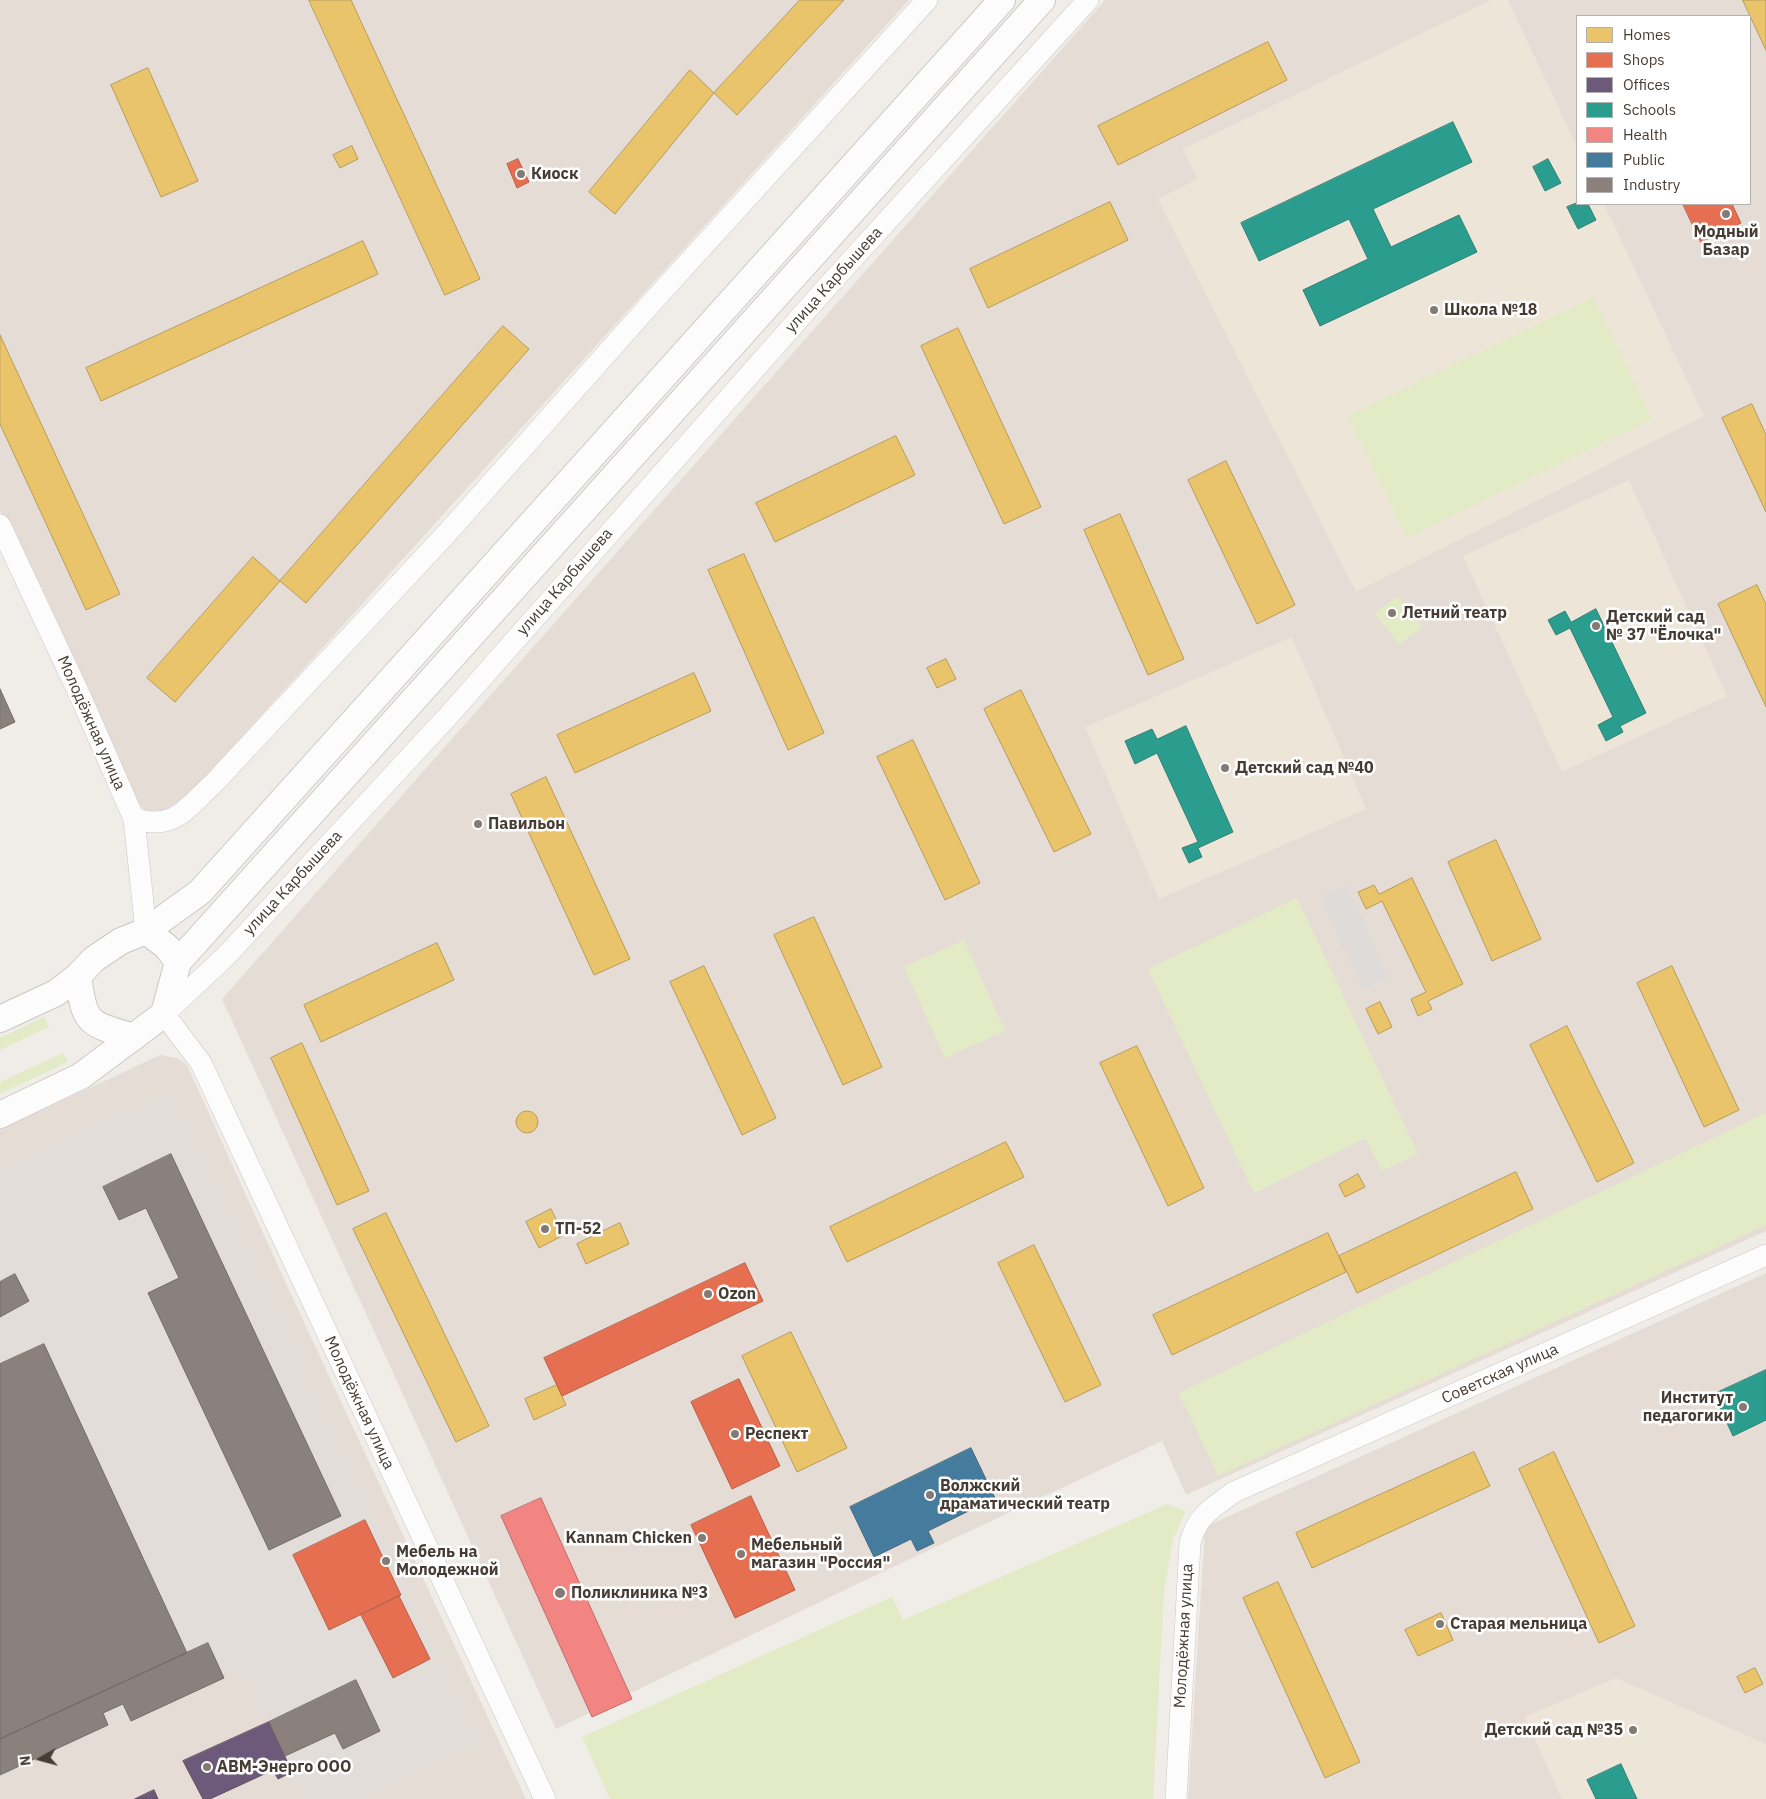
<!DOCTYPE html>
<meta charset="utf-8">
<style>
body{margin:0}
#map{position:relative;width:1766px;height:1799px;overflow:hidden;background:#f0ece8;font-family:"IBM Plex Sans",sans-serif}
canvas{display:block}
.legend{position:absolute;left:1576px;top:15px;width:175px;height:190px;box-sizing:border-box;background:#fff;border:1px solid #b5b1ae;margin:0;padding:6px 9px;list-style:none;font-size:15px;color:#463c34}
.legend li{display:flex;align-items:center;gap:10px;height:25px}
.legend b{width:25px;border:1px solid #b5b1ae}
.north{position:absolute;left:15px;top:1734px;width:50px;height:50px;-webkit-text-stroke:4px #fff;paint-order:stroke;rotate:263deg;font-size:14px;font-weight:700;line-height:20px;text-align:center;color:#463c34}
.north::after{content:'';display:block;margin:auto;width:18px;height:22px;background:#463c34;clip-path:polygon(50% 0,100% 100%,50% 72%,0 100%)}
</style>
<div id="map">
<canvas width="1766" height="1799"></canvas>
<ul class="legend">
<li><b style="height:14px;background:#e9c46a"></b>Homes</li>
<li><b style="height:14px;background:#e76f51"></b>Shops</li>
<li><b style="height:14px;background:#6d597a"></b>Offices</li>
<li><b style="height:14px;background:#2a9d8f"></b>Schools</li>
<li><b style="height:14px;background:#f28482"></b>Health</li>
<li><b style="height:14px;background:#457b9d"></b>Public</li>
<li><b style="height:14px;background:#8a817c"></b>Industry</li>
</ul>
<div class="north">N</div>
</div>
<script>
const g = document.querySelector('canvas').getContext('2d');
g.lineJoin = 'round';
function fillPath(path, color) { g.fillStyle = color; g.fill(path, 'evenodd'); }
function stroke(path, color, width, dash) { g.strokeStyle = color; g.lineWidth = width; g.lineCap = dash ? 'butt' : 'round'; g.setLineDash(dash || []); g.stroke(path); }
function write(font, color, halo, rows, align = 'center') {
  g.font = font + ' "IBM Plex Sans",sans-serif'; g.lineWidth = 5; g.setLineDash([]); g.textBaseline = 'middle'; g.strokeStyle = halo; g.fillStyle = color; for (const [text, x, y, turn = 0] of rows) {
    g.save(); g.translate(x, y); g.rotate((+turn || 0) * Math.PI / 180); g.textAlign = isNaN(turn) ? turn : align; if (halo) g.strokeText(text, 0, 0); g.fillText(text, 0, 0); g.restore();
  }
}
const residential = new Path2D(`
 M0,0H909L182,803L153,815L139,806L128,784L0,511Z
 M1105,0H1766V1231L1186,1495L1162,1441L878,1574L556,1729L222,999ZM1577,16H1750V204H1577Z
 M160,1055L177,1058L187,1065L283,1277L526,1799H0V1130Z
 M1766,1273V1799H1188L1205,1527Z`);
const industrial = new Path2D(`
 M173,1091L480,1742L360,1799H305L239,1663L0,1780V1170Z`);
const education = new Path2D(`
 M1491,0H1508L1577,147V204H1604L1704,416L1356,592L1158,199L1198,179L1183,149Z
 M1629,480L1727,696L1562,772L1463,556Z
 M1292,637L1366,809L1159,899L1085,727Z
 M1616,1678L1766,1744V1799H1562L1525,1717Z`);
const green = new Path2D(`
 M1593,297L1652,419L1407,538L1348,416Z
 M1398,596L1422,627L1399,645L1375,613Z
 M1297,898L1418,1154L1382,1171L1366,1138L1254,1193L1148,969Z
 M964,940L1005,1031L945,1058L904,967Z
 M44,1017L49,1027L0,1050V1038Z
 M63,1053L68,1062L0,1094V1082Z
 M1766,1113V1225L1218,1476L1179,1393Z
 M1167,1504L1186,1511L1173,1539L1164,1591L1153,1799H610L582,1737L892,1597L903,1620Z`);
const parking = new Path2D(`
 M1347,885L1389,978L1362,990L1320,897Z`);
const homes = new Path2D(`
 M309,0H351L480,279L445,295Z
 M800,0H844L737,115L714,93Z
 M1743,0H1766V50Z
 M1268,42L1287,80L1118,165L1098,126Z
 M148,68L198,181L161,197L111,85Z
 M690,70L714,93L615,214L589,192Z
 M352,146L358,159L340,168L333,155Z
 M1110,202L1128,240L988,308L970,269Z
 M363,241L378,274L101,401L86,368Z
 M503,326L529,349L306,603L280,581Z
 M958,328L1041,507L1004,524L921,346Z
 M0,335L120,594L86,610L0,424Z
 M1752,404L1766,435V512L1722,418Z
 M896,436L915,475L775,542L756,503Z
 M1226,461L1295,605L1257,624L1188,480Z
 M1120,514L1184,659L1148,675L1084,530Z
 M744,554L824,733L788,750L708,570Z
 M253,557L280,581L175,702L147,678Z
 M1757,585L1766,604V707L1718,604Z
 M946,659L956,679L937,688L927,668Z
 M694,673L711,711L575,773L557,735Z
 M1021,690L1091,834L1054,852L984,709Z
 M913,740L980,883L945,900L877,757Z
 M546,777L630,959L594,975L511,794Z
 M1496,840L1541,939L1492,961L1448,862Z
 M1412,878L1463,984L1428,1001L1432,1009L1418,1016L1411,999L1426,992L1382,901L1366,909L1358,892L1374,885L1379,894Z
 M814,917L882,1067L843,1085L774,935Z
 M437,943L454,980L321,1042L304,1005Z
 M704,966L776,1118L742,1135L670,982Z
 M1672,966L1739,1110L1704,1127L1637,983Z
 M1380,1002L1392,1027L1378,1034L1366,1009Z
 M1567,1026L1634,1163L1597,1182L1530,1045Z
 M302,1043L369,1191L337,1205L271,1058Z
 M1137,1046L1204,1188L1168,1206L1100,1063Z
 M516 1122a11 11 0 1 1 22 0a11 11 0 1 1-22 0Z
 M1006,1142L1024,1177L847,1262L830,1227Z
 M1516,1172L1533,1209L1357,1293L1339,1256Z
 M1358,1174L1365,1187L1345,1197L1339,1185Z
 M551,1209L564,1235L539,1248L526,1222Z
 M386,1213L489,1426L456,1442L353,1229Z
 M620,1223L629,1244L586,1264L577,1244Z
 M1328,1233L1346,1272L1172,1355L1153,1315Z
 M1034,1245L1101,1385L1065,1402L998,1263Z
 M791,1332L847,1448L797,1472L742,1356Z
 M557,1385L566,1405L534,1420L525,1399Z
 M1474,1452L1490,1486L1312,1568L1296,1533Z
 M1554,1452L1635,1626L1599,1643L1519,1469Z
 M1278,1582L1360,1762L1325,1778L1243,1598Z
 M1441,1613L1453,1640L1418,1656L1405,1630Z
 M1755,1668L1763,1684L1745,1693L1737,1677Z`);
const shops = new Path2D(`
 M518,159L529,182L517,188L507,164Z
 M1683,204H1732L1741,223L1701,242Z
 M745,1263L763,1301L562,1396L544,1358Z
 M739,1379L780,1466L732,1489L691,1402Z
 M751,1496L795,1590L735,1618L691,1525Z
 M365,1520L401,1595L329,1630L293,1555Z
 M399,1596L430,1659L393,1678L361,1615Z`);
const offices = new Path2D(`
 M269,1722L292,1772L278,1779L273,1770L210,1799H203L183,1761Z
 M154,1790L158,1799H135Z`);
const schools = new Path2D(`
 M1453,122L1472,162L1373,209L1391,247L1459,215L1477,252L1320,326L1303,290L1368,259L1349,219L1259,261L1241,223Z
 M1548,159L1561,183L1545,191L1533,167Z
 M1577,203L1588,204L1596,220L1578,229L1567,207Z
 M1596,609L1646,713L1620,726L1623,732L1606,741L1598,725L1613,717L1570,628L1556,635L1548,620L1565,611L1571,622Z
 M1186,726L1233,832L1198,848L1202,857L1189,863L1182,848L1198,842L1157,753L1135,764L1125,741L1152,729L1157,739Z
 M1766,1370V1420L1733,1436L1714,1394Z
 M1621,1764L1637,1799H1596L1587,1780Z`);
const health = new Path2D(`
 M541,1498L632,1699L592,1717L501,1516Z`);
const public = new Path2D(`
 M971,1448L995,1498L928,1531L934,1543L917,1551L911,1539L874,1557L850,1507Z`);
const industry = new Path2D(`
 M0,689L15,722L0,729Z
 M171,1154L341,1516L269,1550L148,1293L179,1278L146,1208L119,1220L103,1187Z
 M15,1274L29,1301L0,1317V1282Z
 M44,1344L187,1653L0,1739V1364Z
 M208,1643L224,1678L131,1721L123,1704L103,1713L108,1725L0,1775V1739Z
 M356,1680L380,1731L343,1749L335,1733L285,1756L269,1722Z`);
const minor = new Path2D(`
 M0,525L82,700L134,819L146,931
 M134,819C176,830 184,810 214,783L448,532L655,299L927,0
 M545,1799L201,1063L164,1014L225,957L449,715L827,287L1088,0
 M1176,1799L1190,1543C1197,1516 1212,1508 1234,1492L1766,1255`);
const tertiary = new Path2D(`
 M146,931L167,947L178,962
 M78,976C85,1025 87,1023 134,1037
 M0,1019L56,993L78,976L94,959L121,941L146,931L200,892L1002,0
 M0,1115L81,1076L164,1014L178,962L1042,0`);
const markers = [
 [521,174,5,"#827a73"],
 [1726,214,5,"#827a73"],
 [1434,310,5,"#827a73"],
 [1392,613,5,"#827a73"],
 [1596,626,5,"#827a73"],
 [1225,768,5,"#827a73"],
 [478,824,5,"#827a73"],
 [545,1229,5,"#827a73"],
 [708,1294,5,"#827a73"],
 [1743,1407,5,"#827a73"],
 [735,1434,5,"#827a73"],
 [930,1495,5,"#827a73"],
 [702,1538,5,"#827a73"],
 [741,1554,5,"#827a73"],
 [386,1561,5,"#827a73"],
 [560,1593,6,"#827a73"],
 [1440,1624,5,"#827a73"],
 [1633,1730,5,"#827a73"],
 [207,1767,5,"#827a73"]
];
const poiNames = [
 ["Киоск",531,174],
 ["Модный",1726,232,"center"],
 ["Базар",1726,250,"center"],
 ["Школа №18",1444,310],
 ["Летний театр",1402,613],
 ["Детский сад",1606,617],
 ["№ 37 \"Ёлочка\"",1606,635],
 ["Детский сад №40",1235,768],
 ["Павильон",488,824],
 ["ТП-52",555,1229],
 ["Ozon",718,1294],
 ["Институт",1733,1398,"right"],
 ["педагогики",1733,1416,"right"],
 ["Респект",745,1434],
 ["Волжский",940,1486],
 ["драматический театр",940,1504],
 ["Kannam Chicken",692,1538,"right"],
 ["Мебельный",751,1545],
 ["магазин \"Россия\"",751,1563],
 ["Мебель на",396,1552],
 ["Молодежной",396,1570],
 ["Поликлиника №3",571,1593],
 ["Старая мельница",1450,1624],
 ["Детский сад №35",1623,1730,"right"],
 ["АВМ-Энерго ООО",217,1767]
];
const streetNames = [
 ["улица Карбышева",834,280,-48],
 ["улица Карбышева",565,582,-49],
 ["Молодёжная улица",91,723,66],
 ["улица Карбышева",293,883,-47],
 ["Советская улица",1500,1374,-24],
 ["Молодёжная улица",359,1403,65],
 ["Молодёжная улица",1184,1636,-87]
];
fillPath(residential, '#e5ddd5');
fillPath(industrial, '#e3ddd9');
fillPath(education, '#eee5d9');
fillPath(green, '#e3ebc6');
fillPath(parking, '#dfdbd8');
fillPath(homes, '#e9c46a');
stroke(homes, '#b89b5a', 1);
fillPath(shops, '#e76f51');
stroke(shops, '#b76048', 1);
fillPath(offices, '#6d597a');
stroke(offices, '#615065', 1);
fillPath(schools, '#2a9d8f');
stroke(schools, '#328074', 1);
fillPath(health, '#f28482');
stroke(health, '#be6e6b', 1);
fillPath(public, '#457b9d');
stroke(public, '#45687e', 1);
fillPath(industry, '#8a817c');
stroke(industry, '#766c66', 1);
stroke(minor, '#ccc8c4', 22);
stroke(tertiary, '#ccc8c4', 28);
stroke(minor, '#fdfcfc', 21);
stroke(tertiary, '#fdfcfc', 26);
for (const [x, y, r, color] of markers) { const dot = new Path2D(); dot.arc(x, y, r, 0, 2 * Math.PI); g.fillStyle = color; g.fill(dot); stroke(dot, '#fff', 2); }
write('bold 16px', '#463c34', '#fff', poiNames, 'left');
write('16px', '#463c34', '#fff', streetNames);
</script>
